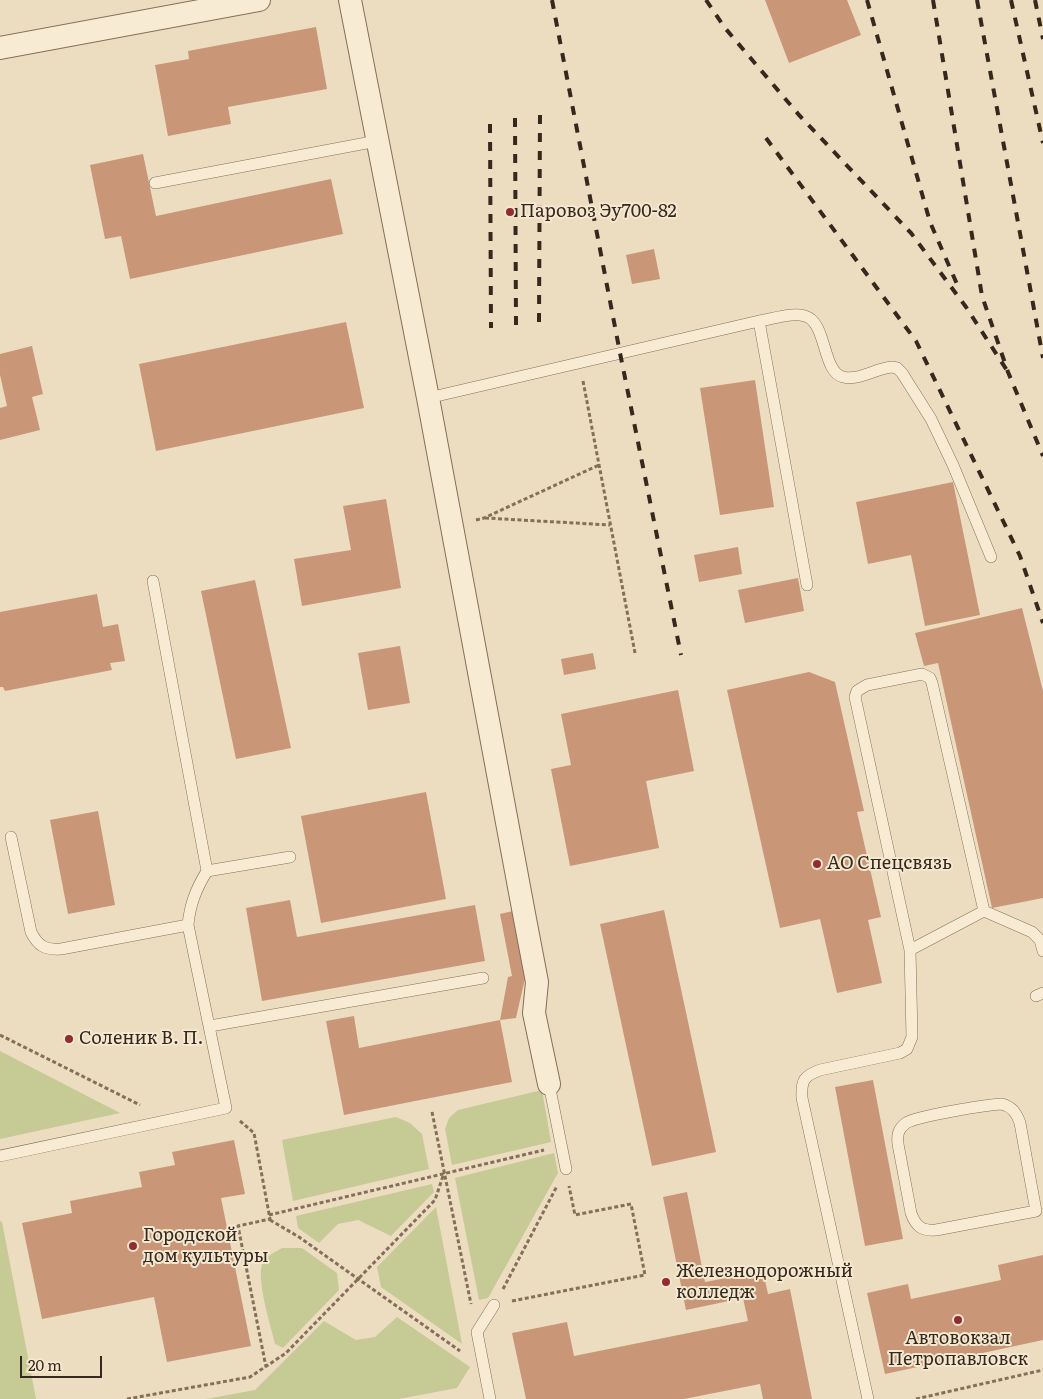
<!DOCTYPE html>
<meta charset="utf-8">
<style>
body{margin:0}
#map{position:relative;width:1043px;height:1399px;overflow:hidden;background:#ecddc1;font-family:Literata,serif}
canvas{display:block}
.scale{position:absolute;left:20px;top:1356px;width:82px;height:22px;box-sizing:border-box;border:2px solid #35281d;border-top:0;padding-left:6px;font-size:15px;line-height:18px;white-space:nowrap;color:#35281d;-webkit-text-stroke:4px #f4e8d0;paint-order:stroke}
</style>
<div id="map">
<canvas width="1043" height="1399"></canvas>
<div class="scale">20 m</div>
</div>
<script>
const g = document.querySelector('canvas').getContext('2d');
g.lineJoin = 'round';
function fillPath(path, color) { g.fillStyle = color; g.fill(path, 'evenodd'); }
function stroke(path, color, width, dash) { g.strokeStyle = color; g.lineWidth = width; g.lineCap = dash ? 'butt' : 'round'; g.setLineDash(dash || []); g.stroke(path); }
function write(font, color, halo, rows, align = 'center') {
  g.font = font + ' Literata,serif'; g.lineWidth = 4; g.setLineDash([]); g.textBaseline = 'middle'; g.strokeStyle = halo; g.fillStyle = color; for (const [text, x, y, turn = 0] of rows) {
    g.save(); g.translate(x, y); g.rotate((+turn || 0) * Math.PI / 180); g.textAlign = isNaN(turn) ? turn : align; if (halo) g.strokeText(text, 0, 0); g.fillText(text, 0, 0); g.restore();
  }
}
const green = new Path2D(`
 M0,1051L120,1113L0,1139Z
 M542,1090L551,1142L452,1165L445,1129L449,1118L458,1110Z
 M396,1117L410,1123L422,1134L429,1169L293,1201L282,1140Z
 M554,1153L558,1173L488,1298L479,1300L455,1178Z
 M432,1184L434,1192L391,1236L358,1220L338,1224L319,1243L298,1228L296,1216Z
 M436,1207L462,1344L381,1287L377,1267Z
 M0,1221L2,1222L36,1399H0Z
 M282,1248H302L337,1273L339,1290L283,1348L275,1344C271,1326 255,1277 263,1262C267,1256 275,1252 282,1248Z
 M397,1317L470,1367L457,1388L399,1399H206L255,1390L324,1321L356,1340L375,1337Z`);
const building = new Path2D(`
 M765,0H847L861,35L789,63Z
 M316,27L327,89L228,107L231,124L168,136L155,65L189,59L188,51Z
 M143,154L156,216L331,179L343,234L130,279L121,236L105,239L90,165Z
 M654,249L660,279L632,284L626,255Z
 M346,322L364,408L156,451L139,364Z
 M32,346L43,394L32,397L40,430L0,440V408L7,406L0,375V354Z
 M755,380L774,507L720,515L700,388Z
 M953,482L980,615L925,626L911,555L868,564L856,502Z
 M386,499L401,588L302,606L294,559L351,550L343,506Z
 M738,547L742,574L699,582L694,555Z
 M798,578L804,611L745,623L738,590Z
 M255,580L291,748L236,759L201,591Z
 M97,594L103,627L118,624L125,661L110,663L112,670L5,691L3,687H0V612Z
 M1022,608L1043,691V898L992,908L938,663L924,666L915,633Z
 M400,646L410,703L368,710L358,653Z
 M593,653L596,669L564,675L561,659Z
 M809,672L835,682L864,811L857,812L881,917L868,920L882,983L837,993L820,919L780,928L727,690Z
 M678,690L694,771L646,781L659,848L570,866L551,769L571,765L561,714Z
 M426,792L446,899L321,923L301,816Z
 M98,811L115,905L68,914L50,820Z
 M290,900L297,937L475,905L485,961L262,1001L246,908Z
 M664,910L716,1152L652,1166L600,924Z
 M513,911L526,974L516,1018L500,1020L508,977L512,976L500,914Z
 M354,1016L359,1048L500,1020L512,1082L344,1115L326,1021Z
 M873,1080L903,1239L865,1246L835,1087Z
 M234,1140L245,1194L221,1198L251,1346L167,1362L154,1297L42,1319L22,1223L72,1213L70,1201L142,1187L139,1172L175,1165L172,1152Z
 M687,1192L705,1282L763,1271L768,1294L790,1289L812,1399H763L760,1384L684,1399H526L512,1333L567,1322L574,1356L748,1321L743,1298L686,1310L663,1197Z
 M1043,1255V1340L885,1374L867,1293L908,1284L911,1299L1001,1280L998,1265Z`);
const path = new Path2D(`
 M583,381L635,653
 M485,518L610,525
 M476,520L484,518L599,465
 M0,1035L140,1105
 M432,1112L471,1304
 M240,1121L254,1133L270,1219L238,1226L266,1367
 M269,1215L544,1150
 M270,1220L299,1237L460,1351
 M503,1289L557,1186
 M512,1301L645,1275L631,1204L575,1215L569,1186
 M127,1399L250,1377L286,1353L435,1200L444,1173
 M916,1399L1043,1370`);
const service = new Path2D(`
 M155,183L377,141
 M759,321L807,585
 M428,398L759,321C773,319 791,312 805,316C827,322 822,372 843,377C859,381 876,368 892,367L897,368L902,373L931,419L953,465L991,557
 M153,581L207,871
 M11,837L31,932C38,946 45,950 61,949L188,925
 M984,911L1032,932L1040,940L1043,951
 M1036,996L1043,993
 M210,1026L483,978
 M549,1084L566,1169
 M1002,1104C1012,1107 1016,1112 1020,1123L1036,1211L936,1230C922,1231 916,1227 911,1213L898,1144C897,1135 898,1129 906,1123C917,1116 985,1105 1002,1104Z
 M0,1156L226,1108L188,925C190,904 196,889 207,871L290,857
 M490,1399L477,1332L494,1305
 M868,1399L802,1098C801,1080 804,1076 820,1070L900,1053L907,1049L912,1037L910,950L855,697L857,691L867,685L922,674L930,678L932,683L984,911L910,950`);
const minor = new Path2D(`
 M350,0L428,398L525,919L537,982L534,1013L549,1084
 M0,48L259,0`);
const rail = new Path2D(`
 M552,0L620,353L681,655
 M706,0L725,28L799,115L911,233L966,307L1008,372
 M867,0L930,222L960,291
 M933,0L982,296L1008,372L1043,456
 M977,0L1043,358
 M1011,0L1043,143
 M1035,0L1043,39
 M515,118L516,325
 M490,124L491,328
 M766,138L916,341L1020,556L1043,623
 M539,322L540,112`);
const markers = [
 [510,212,5,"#932b31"],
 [817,864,5,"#932b31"],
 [69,1039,5,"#932b31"],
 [133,1246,5,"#932b31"],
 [666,1282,5,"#932b31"],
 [958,1320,5,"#932b31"]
];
const poiNames = [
 ["Паровоз Эу700-82",520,212],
 ["АО Спецсвязь",827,864],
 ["Соленик В. П.",79,1039],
 ["Городской",143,1236],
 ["дом культуры",143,1257],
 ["Железнодорожный",676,1272],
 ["колледж",676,1293],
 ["Автовокзал",958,1339,"center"],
 ["Петропавловск",958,1360,"center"]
];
fillPath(green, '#c6ca95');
fillPath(building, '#ca9678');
stroke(service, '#856f59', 12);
stroke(minor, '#856f59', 24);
stroke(path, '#856f59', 3, [4, 2.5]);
stroke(service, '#f8ebd4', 11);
stroke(minor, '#f8ebd4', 22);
stroke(rail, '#35281d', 4, [9, 9]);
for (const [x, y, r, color] of markers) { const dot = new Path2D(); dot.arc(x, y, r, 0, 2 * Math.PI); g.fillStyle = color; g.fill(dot); stroke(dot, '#f4e8d0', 2); }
write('18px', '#35281d', '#f4e8d0', poiNames, 'left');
</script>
